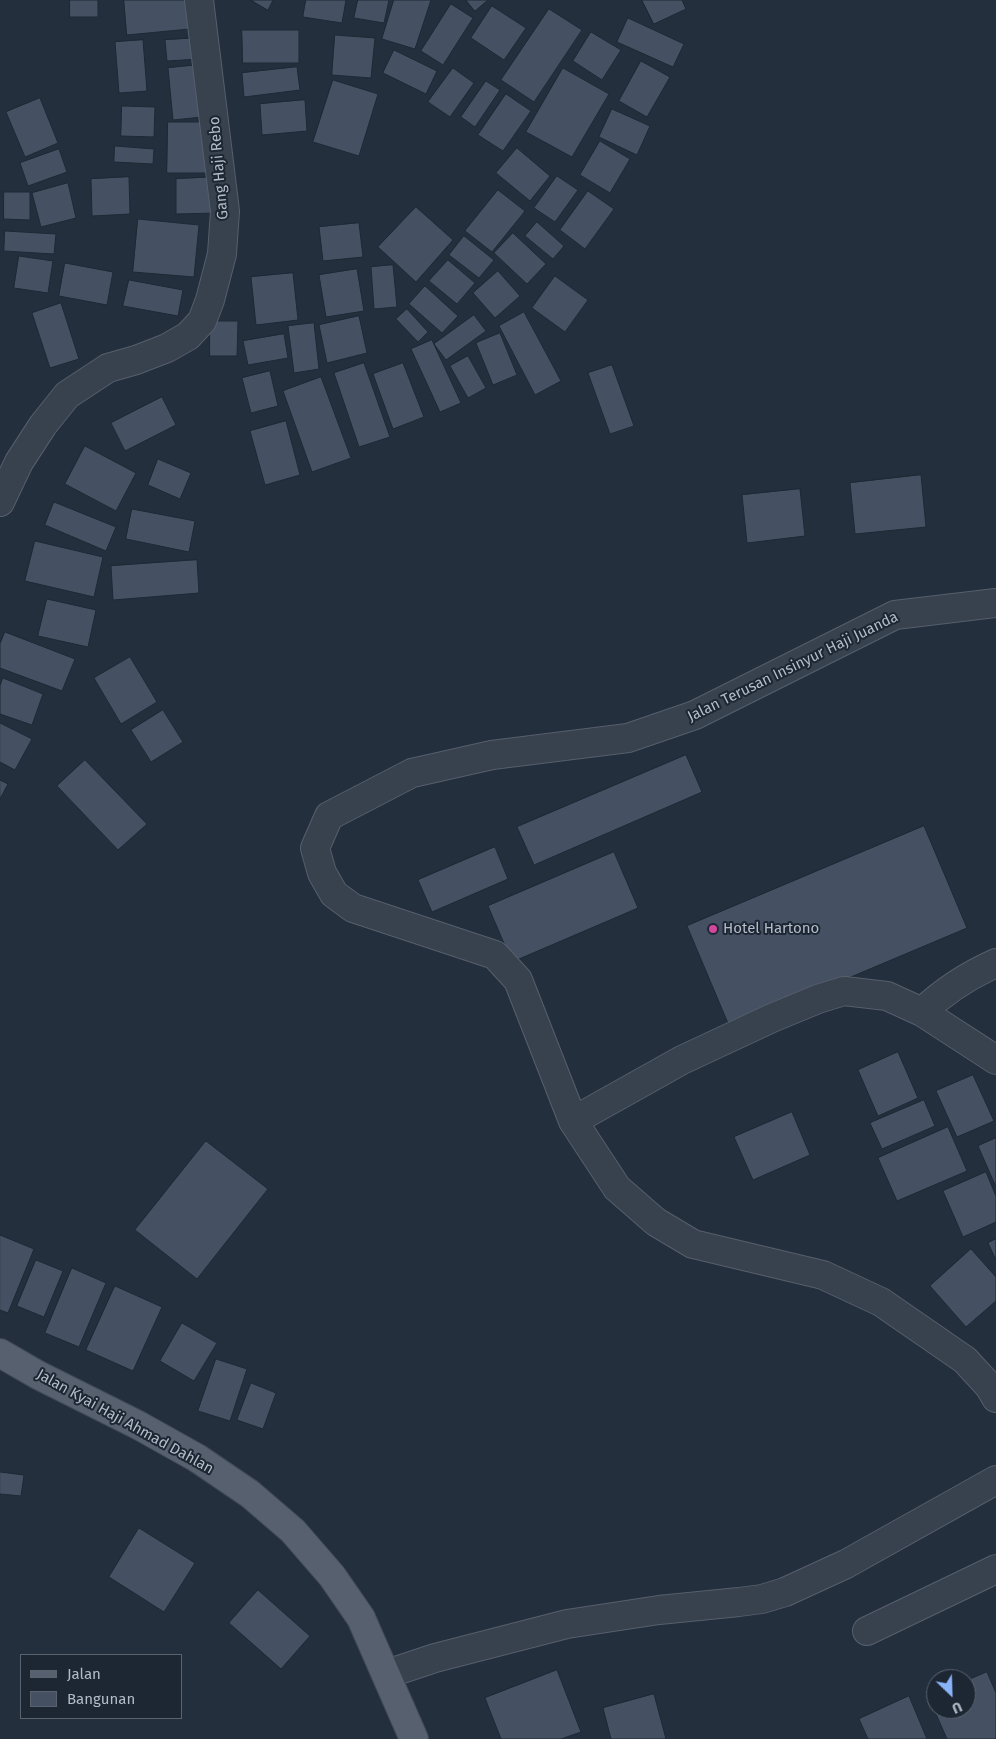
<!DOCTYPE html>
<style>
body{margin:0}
#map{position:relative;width:996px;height:1739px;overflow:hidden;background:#242f3e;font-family:"Fira Sans",sans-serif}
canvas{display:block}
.legend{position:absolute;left:20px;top:1654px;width:162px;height:65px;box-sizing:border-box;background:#1d2633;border:1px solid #59626f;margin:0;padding:6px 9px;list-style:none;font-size:15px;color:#b4bcc9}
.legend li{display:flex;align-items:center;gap:10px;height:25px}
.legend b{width:25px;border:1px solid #59626f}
.north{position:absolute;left:926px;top:1669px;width:50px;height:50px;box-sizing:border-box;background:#1d2633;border:1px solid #59626f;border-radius:50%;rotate:156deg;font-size:14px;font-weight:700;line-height:20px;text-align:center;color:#b4bcc9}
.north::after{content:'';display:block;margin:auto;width:18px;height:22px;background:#8ab4f8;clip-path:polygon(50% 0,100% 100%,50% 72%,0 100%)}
</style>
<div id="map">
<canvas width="996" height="1739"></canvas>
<ul class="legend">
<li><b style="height:6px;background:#56606e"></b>Jalan</li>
<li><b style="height:14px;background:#455162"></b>Bangunan</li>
</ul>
<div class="north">U</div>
</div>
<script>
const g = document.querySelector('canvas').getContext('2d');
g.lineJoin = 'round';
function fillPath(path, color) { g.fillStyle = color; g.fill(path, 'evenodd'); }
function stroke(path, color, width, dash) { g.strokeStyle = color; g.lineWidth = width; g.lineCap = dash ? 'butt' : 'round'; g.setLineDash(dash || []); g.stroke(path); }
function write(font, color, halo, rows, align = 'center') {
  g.font = font + ' "Fira Sans",sans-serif'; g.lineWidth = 4; g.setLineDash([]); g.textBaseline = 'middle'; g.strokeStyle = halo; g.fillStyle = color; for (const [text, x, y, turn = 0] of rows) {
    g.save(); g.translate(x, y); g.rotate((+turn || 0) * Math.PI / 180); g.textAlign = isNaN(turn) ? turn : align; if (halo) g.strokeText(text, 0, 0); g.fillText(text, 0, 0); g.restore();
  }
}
const building = new Path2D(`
 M70,0H98V17H70Z
 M124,0H197L200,28L127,35Z
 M251,0H273L268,10Z
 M306,0H346L342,23L303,17Z
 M358,0H389L384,23L354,18Z
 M394,0H431L415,49L382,39Z
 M466,0H488L475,11Z
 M642,0H682L686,9L654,24Z
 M451,4L473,18L443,65L421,51Z
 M492,6L526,28L504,60L471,38Z
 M549,9L582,30L534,102L501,80Z
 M628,18L684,44L673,67L617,42Z
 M242,30H299V63H243Z
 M591,32L621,50L602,80L573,61Z
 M335,35L375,38L371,78L332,75Z
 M198,38L199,59L167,61L165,40Z
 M143,40L147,91L119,93L115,42Z
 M394,50L437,71L426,94L383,73Z
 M641,61L670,77L647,117L619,101Z
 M198,65L202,117L173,120L168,68Z
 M297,67L300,90L244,97L242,73Z
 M453,68L474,83L450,117L428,102Z
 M563,68L609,94L572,157L526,132Z
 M333,80L378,94L359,156L313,142Z
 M486,81L500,90L475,127L461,117Z
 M506,94L531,111L503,151L478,135Z
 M40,98L58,143L25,157L6,112Z
 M305,100L307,131L262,135L260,104Z
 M122,106L155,107L154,137L121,136Z
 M612,109L650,126L637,155L599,137Z
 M168,122H214V173H167Z
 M600,141L630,159L610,193L580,175Z
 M115,146L154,149L153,164L114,162Z
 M517,148L550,176L530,201L496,173Z
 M59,149L67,172L28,186L20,163Z
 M557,176L578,190L555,222L534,208Z
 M129,177L130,214L92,216L91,179Z
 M217,177L218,213L176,214V179Z
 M68,183L76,218L41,227L32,193Z
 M498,190L525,211L492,252L465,231Z
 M588,191L614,209L585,249L560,230Z
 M4,192H30V220L4,219Z
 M416,207L453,240L416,282L378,247Z
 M138,219L199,225L194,277L133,272Z
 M537,222L564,246L553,259L525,236Z
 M359,223L363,257L323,261L319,227Z
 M5,231L56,234L54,254L4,251Z
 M513,233L546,264L527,284L494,253Z
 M464,236L494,260L479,278L449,255Z
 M19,256L53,261L48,293L14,288Z
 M448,260L475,283L457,304L429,281Z
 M65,263L113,272L107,305L59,296Z
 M393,265L397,307L374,309L371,267Z
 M357,269L364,311L326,317L319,275Z
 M498,271L520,296L495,318L473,293Z
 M293,273L298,320L256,325L251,277Z
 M555,276L588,300L565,332L532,308Z
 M129,280L183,290L178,316L123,306Z
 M425,286L458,316L442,333L409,304Z
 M61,303L79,359L50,368L32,313Z
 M407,309L428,332L418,342L396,319Z
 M524,312L561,381L535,395L499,326Z
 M474,315L486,331L446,360L434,344Z
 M359,316L367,353L327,363L319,325Z
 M210,321H238L237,356H210Z
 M314,323L319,369L294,373L288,326Z
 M500,333L517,375L493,385L476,343Z
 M284,334L288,358L248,365L243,341Z
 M432,340L461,403L440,412L411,349Z
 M468,356L486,388L468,398L450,366Z
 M364,363L390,437L359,447L334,373Z
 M403,363L424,417L393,429L373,374Z
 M612,365L634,426L610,434L588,373Z
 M270,371L278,406L251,413L242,378Z
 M321,377L351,458L312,472L283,391Z
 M162,397L176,425L125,451L111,423Z
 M286,421L300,475L265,485L250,431Z
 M85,446L136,473L116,511L65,484Z
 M158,459L191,473L180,499L148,485Z
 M921,475L926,527L855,534L850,483Z
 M800,489L805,536L747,543L742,495Z
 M54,502L116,527L106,551L45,525Z
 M132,509L195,521L189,552L126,539Z
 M35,541L103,557L94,597L25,581Z
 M197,560L199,593L113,600L111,566Z
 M47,599L96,610L88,647L38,636Z
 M5,632L75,659L62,691L0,668V644Z
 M130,657L157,702L121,724L94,678Z
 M3,678L43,694L32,725L0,714V686Z
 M163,710L183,742L151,762L131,730Z
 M0,723L32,739L15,770L0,762Z
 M686,755L702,792L534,865L517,827Z
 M85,760L147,824L118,850L57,786Z
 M0,780L8,784L0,799Z
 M924,826L967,928L730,1028L687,926Z
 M495,847L508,879L432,912L418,880Z
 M614,852L638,908L512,962L488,906Z
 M898,1052L918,1098L878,1116L858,1070Z
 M973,1075L994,1121L957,1137L936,1091Z
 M924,1100L935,1126L882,1149L870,1123Z
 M792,1112L810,1155L753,1180L734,1137Z
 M948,1127L967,1171L897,1201L878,1158Z
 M996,1138V1187L978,1146Z
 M206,1141L268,1189L197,1279L135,1230Z
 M986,1172L996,1196V1222L963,1237L943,1191Z
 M0,1235L34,1249L8,1313L0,1310Z
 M996,1239V1260L988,1243Z
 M971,1249L996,1277V1301L966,1327L930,1286Z
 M36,1260L63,1271L44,1317L17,1306Z
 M72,1268L106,1283L79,1347L45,1333Z
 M115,1286L162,1307L133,1371L86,1350Z
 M182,1323L217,1343L194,1381L160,1361Z
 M216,1359L247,1369L230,1421L198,1411Z
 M251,1383L276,1393L263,1429L237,1420Z
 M0,1472L24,1475L21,1496L0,1494Z
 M139,1528L195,1563L164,1612L109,1577Z
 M258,1590L310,1636L281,1669L229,1623Z
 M557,1670L581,1732L561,1739H501L485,1698Z
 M987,1672L996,1693V1739H947L929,1698L936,1695V1709H966V1681Z
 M654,1694L666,1739H611L603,1708Z
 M909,1696L927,1739H868L859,1719Z`);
const minor = new Path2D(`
 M0,502L19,462L43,425L67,395L108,368L136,360L167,348L188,336L202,321L210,300L222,254L225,211L199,0
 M996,603L895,615L695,715L628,738L492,755L412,773L329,816L315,848L322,873L334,894L353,908L495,955L518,980L573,1121L617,1188L656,1222L693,1244L823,1275L881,1302L965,1360L989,1386L996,1398
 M922,1012C944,991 969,975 996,963
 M573,1121L682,1060L772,1018L818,999L844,991L887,996L922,1012L996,1060
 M867,1631L996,1569
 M387,1674L435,1658L567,1624L659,1610L739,1602L762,1599L785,1592L846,1564L996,1480`);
const major = new Path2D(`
 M0,1353L38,1375L138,1425L197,1458L250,1494L293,1531L332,1576L361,1618L414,1739`);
const markers = [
 [713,929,5,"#d1479c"]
];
const streetNames = [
 ["Gang Haji Rebo",219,168,-95],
 ["Jalan Terusan Insinyur Haji Juanda",793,667,-26],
 ["Jalan Kyai Haji Ahmad Dahlan",125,1422,29]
];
const poiNames = [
 ["Hotel Hartono",723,929]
];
fillPath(building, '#455162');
stroke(building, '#1f2835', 1);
stroke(minor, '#565f6c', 30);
stroke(major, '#414a57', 30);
stroke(minor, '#38414e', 28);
stroke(major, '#56606e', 28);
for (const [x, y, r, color] of markers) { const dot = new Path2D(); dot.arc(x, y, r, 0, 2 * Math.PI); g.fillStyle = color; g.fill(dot); stroke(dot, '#1d2633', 2); }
write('15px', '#b4bcc9', '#1d2633', streetNames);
write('15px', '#b4bcc9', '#1d2633', poiNames, 'left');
</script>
